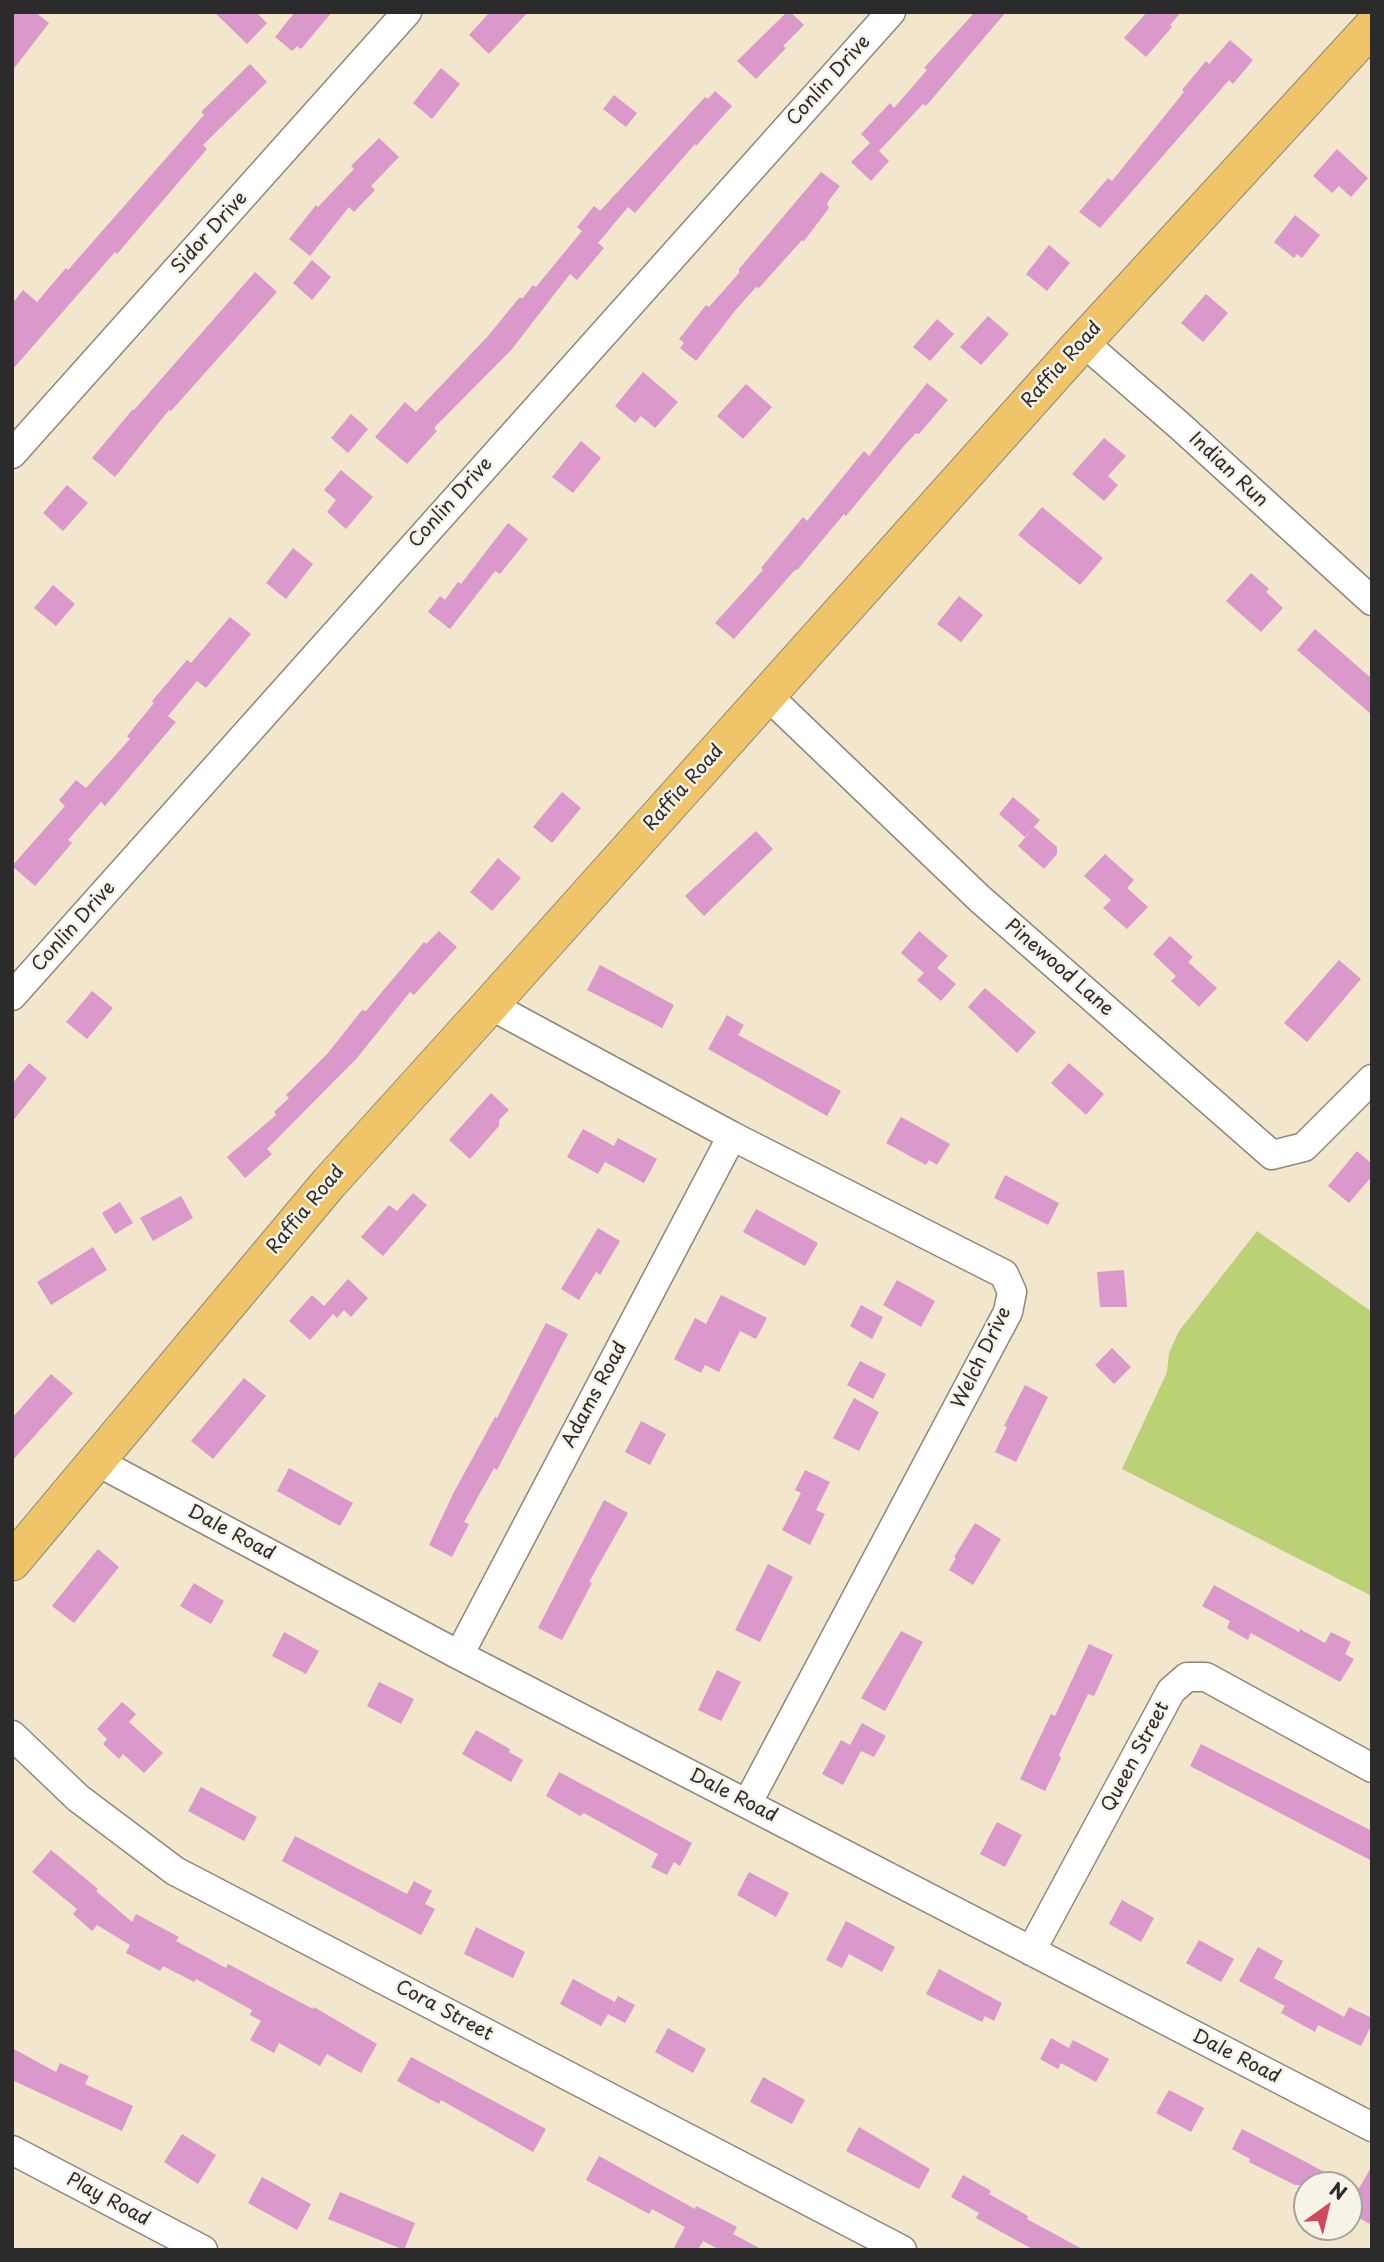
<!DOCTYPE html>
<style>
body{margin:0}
#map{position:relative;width:1384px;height:2262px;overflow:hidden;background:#f2e6cd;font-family:"Playpen Sans",sans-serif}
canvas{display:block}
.frame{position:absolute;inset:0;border:14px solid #2b2b2b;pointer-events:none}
.north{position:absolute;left:1293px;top:2171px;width:70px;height:70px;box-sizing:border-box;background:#f7f3e8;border:2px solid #a5a39c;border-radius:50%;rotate:34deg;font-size:19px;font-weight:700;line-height:28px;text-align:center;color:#2b2b2b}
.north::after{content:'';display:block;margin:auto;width:24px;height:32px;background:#d1495b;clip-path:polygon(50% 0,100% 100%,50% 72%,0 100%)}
</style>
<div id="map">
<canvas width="1384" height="2262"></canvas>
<div class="frame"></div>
<div class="north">N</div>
</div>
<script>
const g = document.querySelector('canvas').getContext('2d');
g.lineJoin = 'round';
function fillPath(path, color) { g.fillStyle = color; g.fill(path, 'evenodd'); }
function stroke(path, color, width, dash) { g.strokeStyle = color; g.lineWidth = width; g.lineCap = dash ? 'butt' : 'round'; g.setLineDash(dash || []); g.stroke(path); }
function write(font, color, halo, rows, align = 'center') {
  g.font = font + ' "Playpen Sans",sans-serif'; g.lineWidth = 5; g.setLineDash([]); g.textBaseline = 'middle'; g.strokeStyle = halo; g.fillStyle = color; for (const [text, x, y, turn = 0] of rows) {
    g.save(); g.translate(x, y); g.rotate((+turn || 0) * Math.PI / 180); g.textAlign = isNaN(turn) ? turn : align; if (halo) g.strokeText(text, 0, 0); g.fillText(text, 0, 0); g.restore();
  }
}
const green = new Path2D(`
 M1257,1231L1372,1312V1596L1122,1469L1167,1372L1169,1353L1179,1331Z`);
const building = new Path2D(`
 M12,12H35L49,23L12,71Z
 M214,12H256L267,23L247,44Z
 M295,12H332L301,49L297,46L292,51L275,37Z
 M490,12H528L489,54L469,35Z
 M787,12H790L804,25L783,46L786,48L756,79L737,61Z
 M975,12H1006L926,106L923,104L879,151L889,161L871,181L851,162L870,143L861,134L890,103L894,108L927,70L924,68Z
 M1147,12H1181L1170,25L1172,27L1146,57L1124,38Z
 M1230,40L1253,60L1233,84L1229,80L1100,228L1079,212L1108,178L1112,181L1184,92L1182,90L1206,61L1209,64Z
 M250,64L267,82L203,145L207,149L117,254L115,252L12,370V304L23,290L37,302L66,268L68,270L204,115L201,112Z
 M441,68L460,84L432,119L413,103Z
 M715,91L732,106L696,146L695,144L635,213L628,207L598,243L604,248L577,280L570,274L512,349L434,428L437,431L407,464L375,437L405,402L416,412L488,336L519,298H523L533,285L536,287L582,231L577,227L594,206L600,211L705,97L708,99Z
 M614,95L637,113L626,127L603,109Z
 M379,138L399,157L371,186L375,190L354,212L349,207L310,256L289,239L316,205L318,207L354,169L351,166Z
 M1337,149L1368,178L1351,197L1339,186L1332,193L1313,176Z
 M821,172L840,186L827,203L829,208L804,241L802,240L759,288L756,287L734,312L696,361L680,348L684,343L679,339L706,305L709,307L739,273V269Z
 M1295,215L1320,235L1302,258L1297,254L1294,258L1274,242Z
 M1049,245L1070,263L1047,291L1026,274Z
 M312,260L331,277L312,300L293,283Z
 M255,272L277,292L171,411L169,410L115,477L92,458L133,409L134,410Z
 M1206,294L1228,313L1203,342L1181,323Z
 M988,316L1009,334L981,365L960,347Z
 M937,319L954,334L930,361L913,347Z
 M643,372L678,402L655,428L641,416L635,423L615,406Z
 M927,383L948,400L919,434L916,433L903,447L846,516L844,514L798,569L794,571L734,639L715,623L763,570L761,568L803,517L807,521L864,451L869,456Z
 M746,384L772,407L743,439L717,416Z
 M351,414L368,429L348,453L331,438Z
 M1104,438L1126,456L1108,476L1118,485L1104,501L1072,474Z
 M581,441L601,458L573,493L552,477Z
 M341,470L373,497L346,529L327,512L336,500L324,490Z
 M67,485L88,503L63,531L43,513Z
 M1042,507L1103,558L1080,585L1018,535Z
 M508,523L528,539L500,574L495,571L450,629L428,612L440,596L445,600L458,582L461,584Z
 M293,548L313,564L286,599L266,583Z
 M1251,573L1269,589L1266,592L1283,608L1261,632L1226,601Z
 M53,585L75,604L56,626L34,608Z
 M959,596L983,615L961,642L937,624Z
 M230,617L251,634L206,688L197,681L168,716L176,722L105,806L101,802L68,840L72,843L35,886L12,866L65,806L59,800L76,780L86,788L130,739L127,736L154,703L152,701L187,660L191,663Z
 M1315,629L1372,679V715L1297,650Z
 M562,792L581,808L552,843L533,827Z
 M1013,797L1040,820L1025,837L999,814Z
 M1034,827L1057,847V854L1044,869L1018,846Z
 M756,831L773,849L704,916L685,896Z
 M1105,854L1134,880L1127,888L1148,907L1127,929L1103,908L1111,900L1084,876Z
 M498,858L521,878L492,911L470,892Z
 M439,931L457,947L414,995L410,992L357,1058L267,1149L272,1154L245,1178L227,1157L276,1115L274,1112L289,1098L286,1095L328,1053L362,1010L366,1011L424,942L426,944Z
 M919,931L948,956L937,968L956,984L941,1001L917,980L924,973L901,953Z
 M1170,936L1193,957L1188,962L1217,988L1199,1007L1171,981L1176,976L1153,954Z
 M1339,960L1361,979L1307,1042L1284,1023Z
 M600,965L674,1005L662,1028L587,990Z
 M985,988L1036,1032L1017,1053L968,1007Z
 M92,991L113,1008L87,1039L66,1022Z
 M727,1015L744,1025L738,1035L841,1091L827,1116L708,1049Z
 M29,1063L47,1078L12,1122V1084Z
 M1069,1063L1104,1094L1086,1115L1051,1083Z
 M491,1093L509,1110L499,1120V1126L470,1159L449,1140Z
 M901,1117L950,1144L937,1165L929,1160L926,1165L886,1143Z
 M583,1129L614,1146L618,1138L657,1159L644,1183L605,1162L598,1174L567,1157Z
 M1357,1151L1372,1164V1176L1349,1203L1328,1186Z
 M1005,1175L1059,1203L1048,1225L994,1198Z
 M413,1193L427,1205L383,1256L361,1237L389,1205L397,1211Z
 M181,1196L193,1218L153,1241L140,1218Z
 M120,1202L133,1223L115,1234L102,1213Z
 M756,1209L818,1243L805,1266L743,1232Z
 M598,1228L620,1241L600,1275L596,1272L579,1300L561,1289Z
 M93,1247L107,1270L51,1305L37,1282Z
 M1124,1270L1127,1307H1100L1097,1272Z
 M348,1279L368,1298L351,1317L344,1310L337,1318L333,1314L310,1340L289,1321L312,1295L325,1307L324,1306Z
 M897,1280L935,1301L921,1327L883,1305Z
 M721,1295L767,1318L756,1339L740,1331L719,1372L705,1365L701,1373L674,1359L695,1318L706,1324Z
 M861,1305L883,1317L872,1339L850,1326Z
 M546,1323L568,1334L497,1470L494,1468L464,1522L469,1524L452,1557L429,1545L454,1492L495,1417L497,1418Z
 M1112,1348L1131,1367L1114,1384L1095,1365Z
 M860,1361L886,1374L873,1399L847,1385Z
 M51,1374L73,1393L12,1461V1418Z
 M244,1378L266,1396L213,1459L191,1441Z
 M1025,1385L1048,1397L1016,1462L995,1452L1007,1427L1004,1426Z
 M854,1398L879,1412L859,1451L833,1438Z
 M641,1421L666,1434L650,1465L625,1452Z
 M289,1468L353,1503L340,1526L277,1491Z
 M805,1470L830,1482L816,1510L825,1514L810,1545L782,1530L801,1493L795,1490Z
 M604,1500L628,1513L589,1582L592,1583L562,1640L538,1628Z
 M975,1523L1001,1539L973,1585L949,1570L956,1558L954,1557Z
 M98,1549L119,1567L74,1623L52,1606Z
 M768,1564L793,1577L760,1642L735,1630Z
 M194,1583L224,1601L211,1624L180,1606Z
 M1214,1585L1299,1632L1300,1629L1325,1643L1331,1632L1351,1642L1345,1654L1354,1659L1340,1682L1251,1633L1248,1640L1227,1628L1230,1621L1202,1606Z
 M901,1631L923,1642L885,1711L861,1698Z
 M284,1632L319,1651L306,1674L272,1656Z
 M1089,1644L1113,1655L1094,1696L1088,1694L1059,1755L1061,1758L1045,1791L1020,1779L1051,1714L1055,1716Z
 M717,1670L741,1682L721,1721L698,1710Z
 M379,1682L414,1699L401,1724L367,1706Z
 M122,1702L136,1714L129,1722L163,1753L144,1773L123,1754L119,1759L103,1744L107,1739L97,1729Z
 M862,1723L886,1736L874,1757L861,1751L843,1785L822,1774L841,1740L850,1745Z
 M476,1730L510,1749L509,1752L523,1760L511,1782L462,1754Z
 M1201,1744L1372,1831V1861L1190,1766Z
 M559,1772L692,1843L680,1866L674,1862L667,1875L651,1867L658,1854L584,1813L580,1816L546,1796Z
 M201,1787L257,1817L244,1841L188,1811Z
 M997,1822L1022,1835L1005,1867L980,1854Z
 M295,1836L407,1894L414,1881L432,1891L425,1904L435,1909L421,1935L282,1861Z
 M51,1850L98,1889L96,1891L132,1922L136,1914L179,1937L176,1941L226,1968L228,1964L313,2009L314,2007L377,2044L361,2073L327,2054L320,2066L279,2043L274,2053L250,2040L261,2021L250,2015L252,2010L196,1979L194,1982L163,1966L160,1971L126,1953L130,1945L97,1925L92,1931L73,1914L77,1909L32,1872Z
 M749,1872L789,1893L776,1917L737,1895Z
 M1122,1900L1154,1918L1141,1942L1109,1924Z
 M846,1921L895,1947L882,1972L849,1954L842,1968L826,1960Z
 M476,1927L525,1952L513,1978L464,1954Z
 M1199,1940L1234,1959L1221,1982L1186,1963Z
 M1258,1947L1283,1961L1274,1978L1344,2017L1349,2007L1372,2018V2024L1361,2046L1318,2025L1315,2032L1281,2013L1285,2006L1239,1981Z
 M939,1969L1002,2003L994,2021L985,2016L982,2022L926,1994Z
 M573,1979L615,2002L601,2026L560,2004Z
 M618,1996L635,2005L625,2023L608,2014Z
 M668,2028L706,2049L693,2073L655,2052Z
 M1051,2038L1069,2048L1073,2040L1109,2059L1096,2082L1061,2063L1058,2069L1040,2059Z
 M12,2048L56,2072L60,2063L89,2076L85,2084L133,2106L122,2131L12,2080Z
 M411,2057L546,2129L533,2152L441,2100L439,2104L397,2081Z
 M763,2077L805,2100L792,2124L750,2102Z
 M1169,2090L1204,2108L1191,2132L1156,2113Z
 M859,2127L930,2169L919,2189L846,2151Z
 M1242,2129L1304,2161L1348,2185H1295L1249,2162L1250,2159L1232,2149Z
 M182,2134L216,2155L198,2184L164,2162Z
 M599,2156L695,2209L696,2206L737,2227L733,2234L763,2250H720L703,2241L698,2250H673L685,2227L652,2209L649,2214L586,2180Z
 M1372,2166V2225L1349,2213V2186L1358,2190Z
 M963,2175L991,2191L989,2194L1028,2216L1027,2219L1084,2250H1034L976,2218L979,2213L951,2197Z
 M262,2177L311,2204L297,2230L248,2203Z
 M340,2192L415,2223L404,2250L328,2219Z`);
const minor = new Path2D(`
 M1083,342L1180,426L1372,601
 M12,454L407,12
 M767,695L980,899L1272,1155L1304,1147L1372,1079
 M12,996L891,12
 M490,1005L732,1136L1004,1274L1012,1292L1008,1312L747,1804
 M96,1461L459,1655L1372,2127
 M459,1655L732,1136
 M12,1735L78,1798L175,1871L902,2250
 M1031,1951L1171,1691L1187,1677H1206L1372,1768
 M12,2150L203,2250`);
const major = new Path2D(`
 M12,1562L329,1183L490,1005L1083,342L1372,27`);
const streetNames = [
 ["Conlin Drive",829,81,-48],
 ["Sidor Drive",210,233,-48],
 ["Raffia Road",1062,365,-48],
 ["Indian Run",1228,470,43],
 ["Conlin Drive",451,503,-48],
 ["Raffia Road",684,788,-48],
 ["Conlin Drive",74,927,-48],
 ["Pinewood Lane",1059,968,41],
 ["Raffia Road",306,1210,-50],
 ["Welch Drive",982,1358,-64],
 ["Adams Road",595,1395,-62],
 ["Dale Road",231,1533,28],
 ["Queen Street",1136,1757,-62],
 ["Dale Road",733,1796,27],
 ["Cora Street",444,2011,28],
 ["Dale Road",1236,2057,27],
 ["Play Road",108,2200,28]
];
fillPath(green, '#bad176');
fillPath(building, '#da98cb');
stroke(minor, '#8e887c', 31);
stroke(major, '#8e887c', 39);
stroke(minor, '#fff', 28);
stroke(major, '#f0c469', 37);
write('19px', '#2b2b2b', '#f7f3e8', streetNames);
</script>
